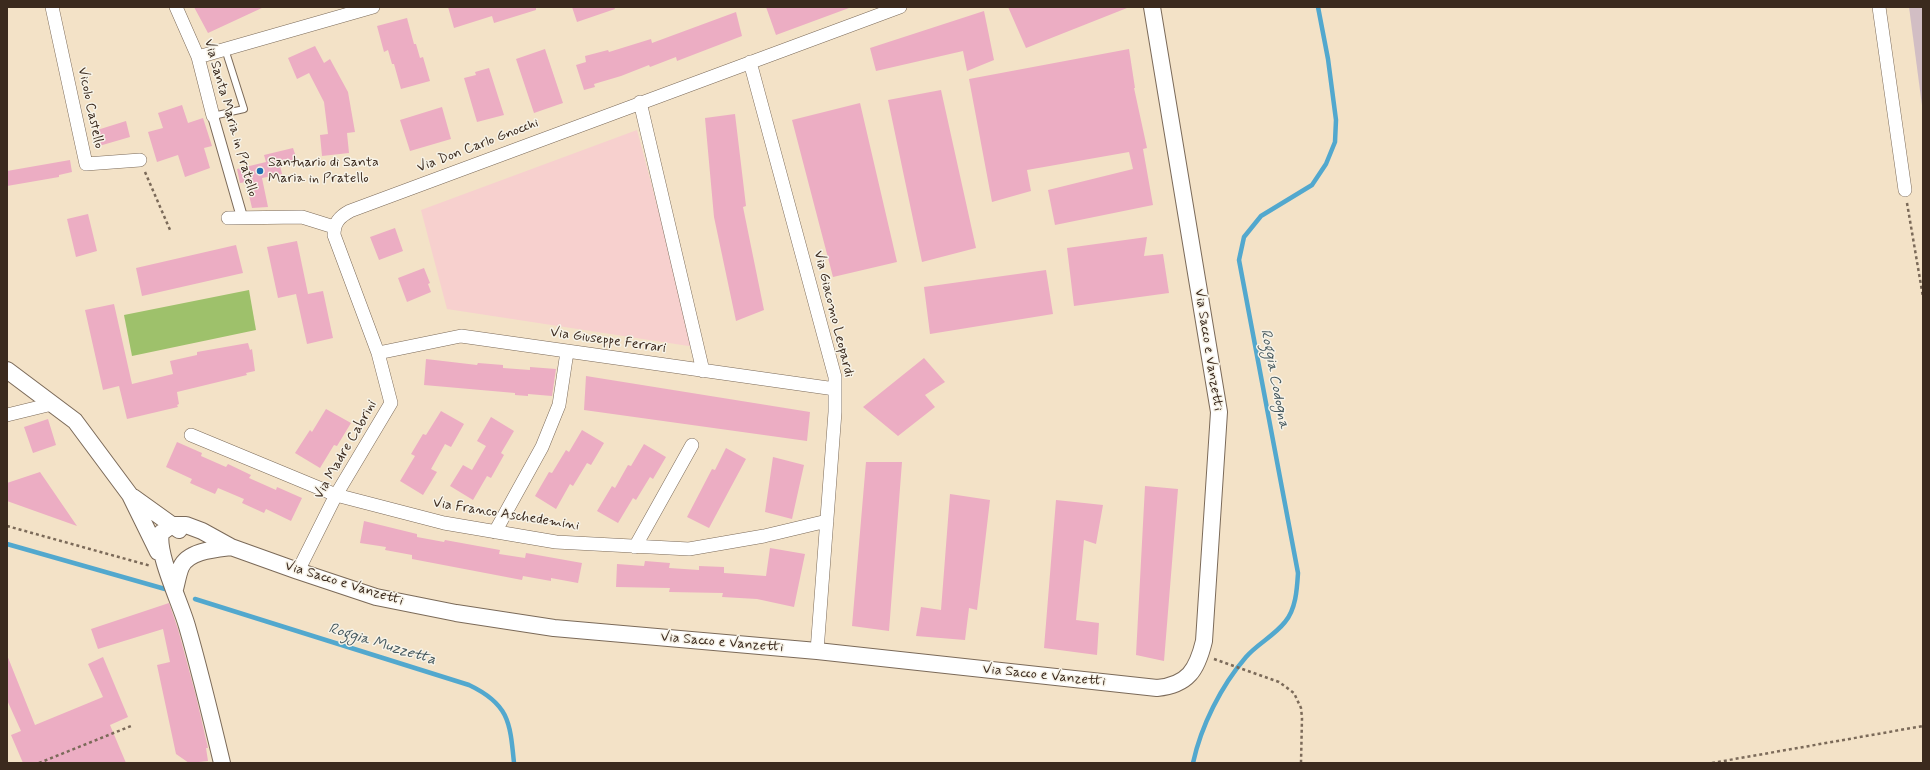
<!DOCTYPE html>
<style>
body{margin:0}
#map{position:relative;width:1930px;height:770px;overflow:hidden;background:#f3e2c7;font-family:Mynerve,sans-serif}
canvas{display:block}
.frame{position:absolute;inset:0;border:8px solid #3b2a1e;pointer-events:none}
</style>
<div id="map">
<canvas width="1930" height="770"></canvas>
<div class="frame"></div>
</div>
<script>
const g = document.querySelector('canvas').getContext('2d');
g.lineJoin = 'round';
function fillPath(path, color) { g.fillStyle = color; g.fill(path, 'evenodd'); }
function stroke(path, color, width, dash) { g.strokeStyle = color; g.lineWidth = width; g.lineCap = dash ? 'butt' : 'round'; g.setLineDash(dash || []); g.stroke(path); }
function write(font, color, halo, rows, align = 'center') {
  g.font = font + ' Mynerve,sans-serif'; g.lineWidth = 3; g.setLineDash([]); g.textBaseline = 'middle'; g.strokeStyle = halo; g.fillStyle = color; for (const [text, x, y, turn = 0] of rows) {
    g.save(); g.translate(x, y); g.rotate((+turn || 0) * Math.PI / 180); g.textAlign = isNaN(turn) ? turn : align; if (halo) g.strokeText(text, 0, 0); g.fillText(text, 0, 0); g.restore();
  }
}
const built = new Path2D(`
 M637,130L695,347L447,309L421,210Z`);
const industrial = new Path2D(`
 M1909,7H1923V113Z`);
const green = new Path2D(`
 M249,290L256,330L132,356L124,315Z`);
const stream = new Path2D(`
 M7,544L165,589
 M195,599L469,685C509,704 510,722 514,763
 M1193,763C1201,726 1221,686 1246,657C1257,644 1274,636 1285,622C1296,609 1297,589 1298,573L1239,260L1244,237L1261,216L1312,185L1326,164L1335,142L1336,120L1328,59L1318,7`);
const building = new Path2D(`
 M194,7H264L208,33Z
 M448,7H536V10L494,23L492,16L454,28Z
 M572,7H614L615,9L577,22Z
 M766,7H849V8L776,35Z
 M1008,7H1127V8L1026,48Z
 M984,11L994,60L967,71L963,51L876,71L870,48Z
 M736,12L742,36L677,61L676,57L650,67L649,65L621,76L594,84L595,87L584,90L576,65L586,62L585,56L608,50L609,52L651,39L652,43Z
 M407,18L414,44H416L420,58L423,57L430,81L401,89L394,64H392L388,50L384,52L377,26Z
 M315,46L324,63L330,59L348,92L355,132L347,133L349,153L322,156L320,135L328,134L324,102L309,73L297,79L288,58Z
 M545,49L563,103L534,113L516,59Z
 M1129,49L1135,88H1134L1147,148L1143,149L1153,205L1055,225L1048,190L1133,169L1129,152L1027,170L1031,191L992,202L969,79Z
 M489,68L504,115L477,122L464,78L476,75L475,72Z
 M941,90L976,248L922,262L888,100Z
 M860,103L897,262L833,277L792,120Z
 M182,105L188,123L203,118L212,146L204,148L210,168L185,177L178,155L157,162L148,132L163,128L158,113Z
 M442,107L451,139L410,151L400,120Z
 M735,114L746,206L743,207L764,310L736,321L714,217L705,118Z
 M126,121L130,137L99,146L94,131Z
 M293,148L297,160L280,165L282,174L262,178L268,207L252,208L246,182L240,183L237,169L266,162L264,155Z
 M70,160L72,172L59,175V177L7,186V171Z
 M88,214L97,251L76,257L67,219Z
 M395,228L403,251L379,260L370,237Z
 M1147,237L1144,256L1163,254L1169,293L1074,306L1067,248Z
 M297,241L308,294L323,291L333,338L307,344L296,294L278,298L267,247Z
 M236,245L243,273L142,296L136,268Z
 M424,268L430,283L428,284L431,292L407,302L398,278Z
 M1046,270L1053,314L930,334L924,287Z
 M114,304L132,384L173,374L170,361L197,355V352L248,343L250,350L252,349L255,371L246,373L247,375L177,392L179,404L177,405L178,407L127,419L119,386L103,390L85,310Z
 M924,358L945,382L925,395L935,407L898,436L863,407Z
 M426,359L477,365L478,363L503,365V368L530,370V367L556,369L552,396L528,394V396L515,395V393L424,385Z
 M586,376L810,412L807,441L584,410Z
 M326,409L351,423L337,446L334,445L320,468L295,453L310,430L312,432Z
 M441,411L464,424L451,447L445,444L431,469L437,472L423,495L400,481L415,456L411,454L423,434L426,435Z
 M491,417L514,431L501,453L504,455L491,478L487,476L473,500L450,486L463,465L472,470L486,446L477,441Z
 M48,419L56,445L33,453L24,427Z
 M582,430L604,443L591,465L587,463L573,486L570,484L556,509L535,496L549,472L552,473L566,450L569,452Z
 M177,442L202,453L201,456L226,467L228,464L251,475L249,478L276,490L277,487L302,498L291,521L266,509L264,513L242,503L244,499L218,488L215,494L190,483L192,479L166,467Z
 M644,444L666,457L653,479L650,477L636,500L633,498L618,523L597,511L612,486L615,488L628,465L631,466Z
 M726,448L746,459L709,528L687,517L712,469L715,470Z
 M773,457L804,465L792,519L765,512Z
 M866,462H902L889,631L852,626Z
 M40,472L77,526L7,501V483Z
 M1145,486L1178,489L1164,661L1136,655Z
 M950,494L990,500L977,610L969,608L965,640L916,636L921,607L941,610Z
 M1056,500L1103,505L1096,544L1084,540L1076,620L1099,623L1097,655L1044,648Z
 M364,521L417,534V537L444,542L445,540L500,550L499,554L525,558L526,553L582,563L578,583L551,578V581L523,576L522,580L412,559V555L385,550L386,547L360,543Z
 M770,548L805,554L794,607L757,599L722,597L723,593L669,592L670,588L616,587L617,564L644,566L645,561L670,563L669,568L699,570V566L724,567V573L766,576Z
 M169,603L178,629L196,696L208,748H206L208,761L189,763L176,754L157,665L170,662L163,629L98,649L91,629Z
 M7,655L35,725L103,697L88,664L103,657L128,717L110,725L126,763H23L11,735L21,731L7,700Z`);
const path = new Path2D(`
 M145,172L170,230
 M1907,203L1923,297
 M7,526L151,566
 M1214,659L1279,682L1294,693L1301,708L1302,718L1301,763
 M39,763L131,726
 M1712,763L1923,726`);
const service = new Path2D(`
 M213,116L244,109L225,49`);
const pedestrian = new Path2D(`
 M213,116L242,217`);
const minor = new Path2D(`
 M52,7L86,164L140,160
 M176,7L198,57L213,116
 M1879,7L1905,190
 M198,57L373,7
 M750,62L835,377V412L817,651
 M640,102L703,371
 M228,218L302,217L334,227
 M378,353L461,336L835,389
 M7,415L52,404
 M191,435L336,495L444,523L556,542L689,549L764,536L827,521
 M495,532L542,447L559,405L567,352
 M635,547L692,445
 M298,571L336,495L391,403L378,353L334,235C334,223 339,217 350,211L900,7`);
const tertiary = new Path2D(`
 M7,370L75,421L130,495L158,552
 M133,497L179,530
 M175,589C177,582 178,574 181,567C188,551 215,549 231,547
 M222,763C211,717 200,671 187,626C181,604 156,553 161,533L172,525H186L202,531L231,547L298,571L376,597L456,613L554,628L817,651L1157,688C1188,685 1197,670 1204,641L1219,412L1152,7`);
const markers = [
 [260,171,4,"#1f6fb2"]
];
const streetNames = [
 ["Vicolo Castello",90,108,78],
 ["Via Santa Maria in Pratello",230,118,74],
 ["Via Don Carlo Gnocchi",478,146,-21],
 ["Via Giacomo Leopardi",833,314,76],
 ["Via Giuseppe Ferrari",608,341,8],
 ["Via Sacco e Vanzetti",1208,350,81],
 ["Via Madre Cabrini",346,450,-60],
 ["Via Franco Aschedemini",506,515,9],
 ["Via Sacco e Vanzetti",344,584,17],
 ["Via Sacco e Vanzetti",722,643,5],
 ["Via Sacco e Vanzetti",1044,676,6]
];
const poiNames = [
 ["Santuario di Santa",268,163],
 ["Maria in Pratello",268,179]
];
const waterNames = [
 ["Roggia Codogna",1274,379,79],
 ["Roggia Muzzetta",382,645,17]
];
fillPath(built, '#f7d0ce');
fillPath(industrial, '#d2bec4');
fillPath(green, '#9ec16b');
stroke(stream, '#52a8ce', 4.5);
fillPath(building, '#ecadc3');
stroke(service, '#7b6a59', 8);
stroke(pedestrian, '#7b6a59', 12);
stroke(minor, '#7b6a59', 14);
stroke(tertiary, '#7b6a59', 18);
stroke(path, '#7b6a59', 2.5, [3, 3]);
stroke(service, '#fff', 6);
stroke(pedestrian, '#fff', 10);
stroke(minor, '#fff', 13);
stroke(tertiary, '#fff', 16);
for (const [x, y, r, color] of markers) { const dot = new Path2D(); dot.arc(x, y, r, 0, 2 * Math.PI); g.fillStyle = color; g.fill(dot); stroke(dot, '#f7f3e8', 1.5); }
write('14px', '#3b2a1e', '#f7f3e8', streetNames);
write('14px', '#3b2a1e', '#f7f3e8', poiNames, 'left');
write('italic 15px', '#43565c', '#f7f3e8', waterNames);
</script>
